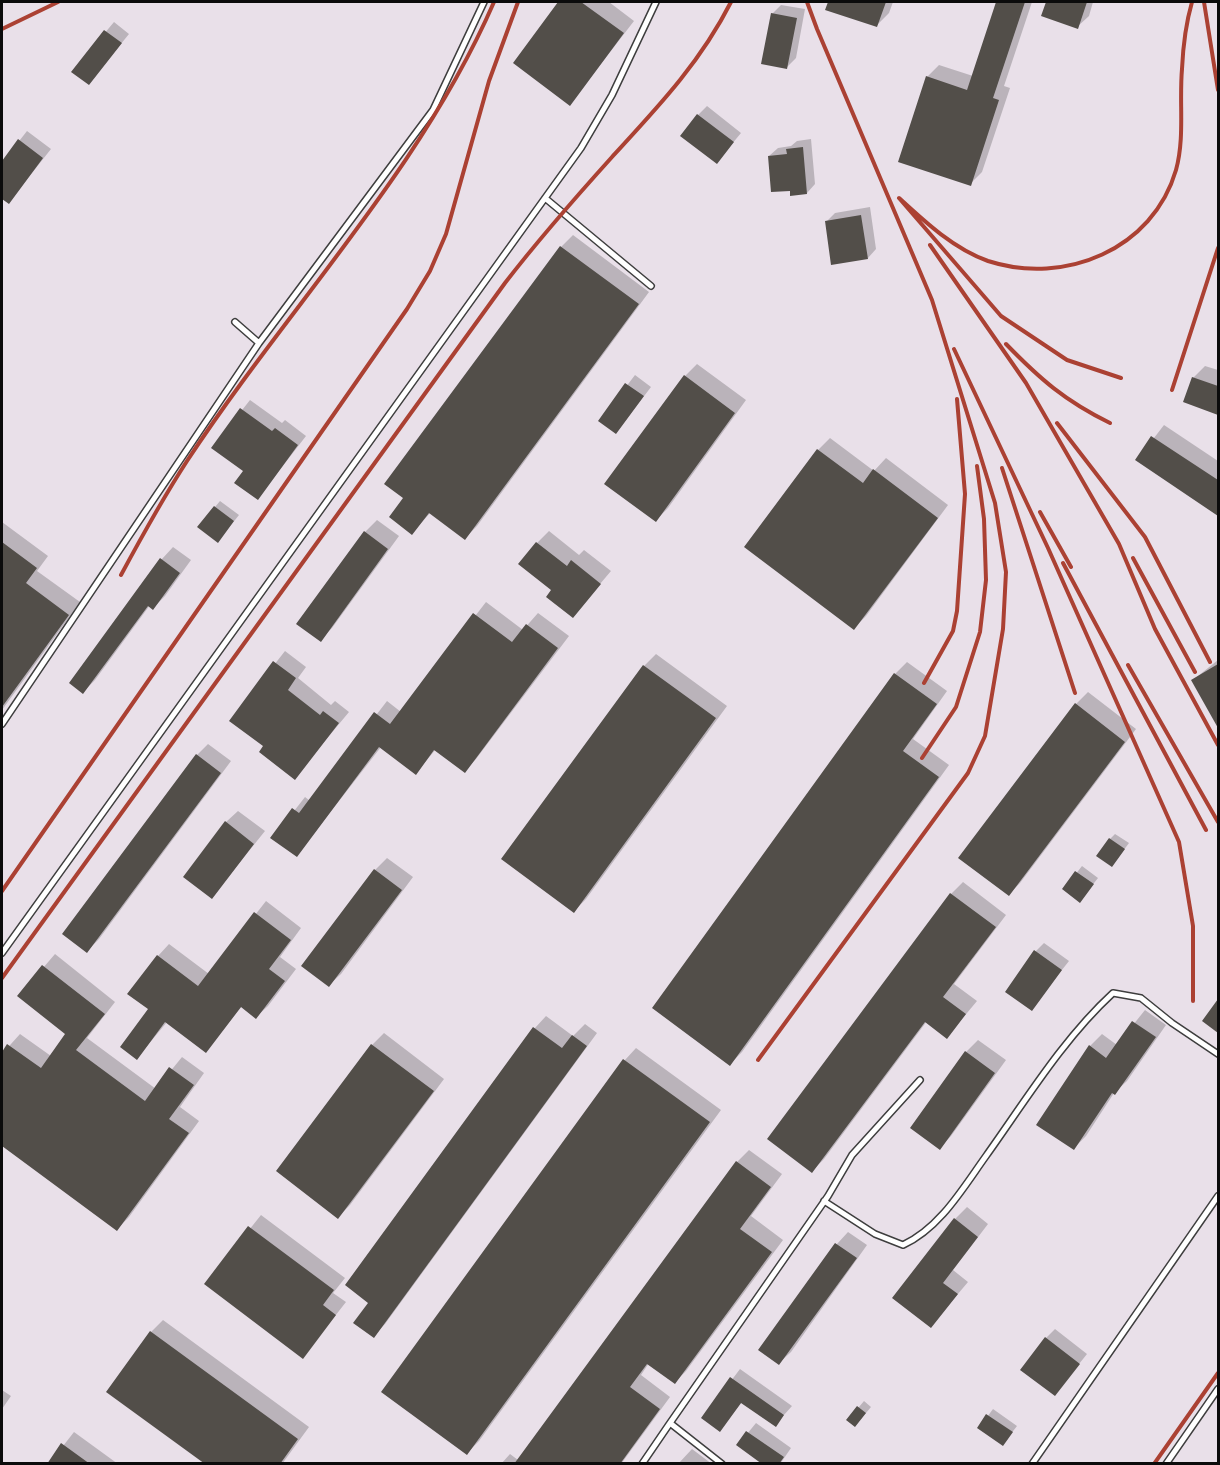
<!DOCTYPE html>
<style>
body{margin:0}
#map{position:relative;width:1220px;height:1465px;overflow:hidden;background:#fdfcec;font-family:"PT Serif",serif}
canvas{display:block}
.frame{position:absolute;inset:0;border:3px solid #0b0b0b;pointer-events:none}
</style>
<div id="map">
<canvas width="1220" height="1465"></canvas>
<div class="frame"></div>
</div>
<script>
const g = document.querySelector('canvas').getContext('2d');
g.lineJoin = 'round';
function fillPath(path, color) { g.fillStyle = color; g.fill(path, 'evenodd'); }
function stroke(path, color, width, dash) { g.strokeStyle = color; g.lineWidth = width; g.lineCap = dash ? 'butt' : 'round'; g.setLineDash(dash || []); g.stroke(path); }
const industrial = new Path2D(`
 M2,2H1218V1463H2Z`);
const shadow = new Path2D(`
 M560,2H609L634,21L570,104L515,63Z
 M830,2H893L889,13L877,25L827,9Z
 M998,2H1032L1004,86L1010,88L982,172L970,184L927,77L939,65L973,76Z
 M1047,2H1093L1089,16L1077,27L1043,15Z
 M781,5L805,9L796,58L787,67L772,14Z
 M114,22L129,34L89,83L73,71Z
 M707,106L741,133L717,162L698,115Z
 M27,131L51,149L9,202L2,197V163Z
 M811,139L815,184L807,193L791,189L769,156L778,148L791,146L797,141Z
 M870,207L876,249L868,258L826,222L835,213Z
 M573,235L649,292L477,526L465,538L431,512L412,533L405,498L561,247Z
 M697,364L746,400L668,508L656,520L685,376Z
 M1205,366L1218,370V413L1185,402L1193,378Z
 M635,375L651,387L616,433L600,421Z
 M250,400L282,423L285,420L306,436L258,498L245,470L213,447Z
 M1164,425L1218,461V514L1137,460Z
 M830,438L874,471L886,458L948,505L866,616L854,628L818,450Z
 M220,501L239,515L223,535L215,507Z
 M377,520L399,536L332,628L320,640L299,624L365,532Z
 M2,522L48,556L37,571L80,602L2,710Z
 M549,531L579,555L584,550L611,571L573,616L553,590L537,543Z
 M173,547L191,560L165,596L153,608L150,605L95,680L83,692L71,683L162,559Z
 M486,602L523,630L538,613L569,636L476,759L465,771L436,749L416,773L381,747L297,855L273,838L305,797L310,801L387,701L401,712Z
 M285,651L306,667L298,678L331,705L335,701L349,712L294,778L266,746L231,720Z
 M656,654L727,706L586,899L574,911L503,859L644,666Z
 M1218,660V725L1193,680Z
 M907,662L947,691L913,739L949,765L742,1052L730,1064L654,1008L895,674Z
 M1088,692L1136,729L1020,883L1009,894L1076,704Z
 M208,744L231,761L99,939L87,951L197,755Z
 M238,811L265,831L212,897L226,822Z
 M1115,834L1129,843L1117,859L1110,839Z
 M387,858L413,877L341,974L329,985L375,870Z
 M1082,866L1098,878L1080,901L1064,889Z
 M963,882L1006,915L954,984L977,1001L947,1037L927,1021L824,1159L812,1171L769,1138L951,894Z
 M266,901L301,928L280,957L296,969L268,1006L256,1017L242,1006L206,1051L167,1022L137,1058L150,1009L158,956L169,944L209,974Z
 M1044,943L1069,961L1031,1009L1036,951Z
 M55,954L115,1002L87,1038L156,1089L182,1057L204,1073L180,1107L199,1121L129,1217L117,1229L2,1144V1054L20,1034L51,1056L67,1034L19,996Z
 M1145,1010L1166,1025L1127,1081L1114,1093L1086,1136L1074,1148L1090,1046L1102,1034L1117,1045Z
 M546,1016L573,1036L585,1024L597,1033L385,1324L373,1336L370,1302L535,1028Z
 M384,1033L444,1079L350,1205L338,1217L372,1045Z
 M978,1040L1006,1060L951,1136L940,1148L966,1052Z
 M636,1048L721,1110L479,1441L467,1453L383,1391L625,1060Z
 M749,1150L782,1174L751,1216L783,1240L686,1371L675,1382L649,1363L641,1375L670,1397L621,1464H501L510,1454L518,1460L737,1162Z
 M967,1207L988,1224L953,1270L968,1282L931,1326L955,1219Z
 M261,1215L345,1278L333,1293L346,1302L303,1357L206,1284Z
 M848,1232L867,1245L791,1352L779,1363L760,1350L837,1244Z
 M163,1320L309,1427L282,1464H207L151,1332Z
 M1055,1329L1087,1354L1055,1394L1046,1338Z
 M740,1369L792,1406L775,1425L742,1402L720,1430L703,1418Z
 M2,1390L11,1396L2,1409Z
 M864,1401L871,1407L861,1419L848,1420Z
 M993,1409L1017,1426L1003,1444L979,1428Z
 M756,1423L791,1448L780,1464H765L738,1445Z
 M74,1432L118,1464H49Z
 M692,1449L712,1464H678Z`);
const building = new Path2D(`
 M558,2H581L624,33L570,106L513,63Z
 M828,2H886L877,27L825,10Z
 M996,2H1025L993,98L999,100L971,186L898,162L926,76L967,90Z
 M1046,2H1087L1078,29L1041,16Z
 M771,13L797,18L787,69L761,64Z
 M104,30L122,43L89,85L71,72Z
 M697,114L734,142L717,164L680,136Z
 M18,139L43,158L9,204L2,199V161Z
 M803,147L807,194L790,196V191L771,192L768,156L787,154L786,149Z
 M861,215L868,259L831,265L825,221Z
 M560,246L639,304L465,540L429,513L412,535L389,517L403,498L384,484Z
 M684,375L735,413L656,522L604,484Z
 M1192,377L1218,386V415L1183,402Z
 M625,383L644,396L616,434L598,421Z
 M240,408L272,431L275,428L298,445L258,500L234,483L243,471L211,448Z
 M1151,436L1218,480V516L1135,460Z
 M817,449L863,483L873,469L938,518L854,630L744,547Z
 M214,506L234,521L218,543L197,527Z
 M364,531L388,549L321,642L296,624Z
 M2,542L37,568L26,583L69,615L2,707Z
 M536,542L567,566L571,560L601,584L573,618L546,597L551,590L518,564Z
 M160,558L180,573L153,610L148,606L83,694L69,683Z
 M473,613L512,642L526,624L558,648L465,773L434,750L416,775L379,747L297,857L270,838L292,808L299,813L374,712L390,724Z
 M273,661L296,678L288,690L320,715L323,711L339,723L295,780L259,752L263,746L229,721Z
 M1218,664V728L1191,680Z
 M643,665L716,718L574,913L501,859Z
 M894,673L937,704L903,751L939,777L730,1066L652,1008Z
 M1075,703L1125,742L1009,896L958,858Z
 M196,754L221,773L87,953L62,934Z
 M225,821L254,844L212,899L183,877Z
 M1109,838L1125,849L1112,867L1096,856Z
 M374,869L402,890L329,987L301,966Z
 M1075,871L1094,884L1080,903L1062,889Z
 M950,893L996,927L943,997L966,1014L947,1039L925,1022L812,1173L767,1139Z
 M254,912L291,940L269,969L285,981L256,1019L241,1007L206,1053L165,1022L137,1060L120,1047L148,1009L127,994L157,955L198,986Z
 M1034,950L1062,970L1032,1011L1005,992Z
 M42,965L105,1014L76,1050L145,1101L169,1067L194,1085L169,1119L189,1133L117,1231L2,1146V1052L7,1044L41,1068L65,1034L17,996Z
 M1218,999V1033L1202,1021Z
 M1132,1021L1156,1037L1115,1095L1112,1093L1074,1150L1036,1125L1089,1045L1106,1058Z
 M533,1027L562,1048L572,1035L587,1046L374,1338L353,1323L368,1303L345,1285Z
 M371,1044L434,1091L338,1219L276,1171Z
 M965,1051L995,1073L940,1150L910,1128Z
 M623,1059L710,1122L467,1455L381,1392Z
 M736,1161L771,1187L740,1229L772,1252L675,1384L647,1364L630,1387L660,1409L620,1464H514Z
 M954,1218L978,1237L943,1283L958,1294L931,1328L892,1298Z
 M248,1226L334,1290L323,1305L336,1315L303,1359L204,1284Z
 M835,1243L857,1258L779,1365L758,1350Z
 M150,1331L298,1439L280,1464H205L106,1392Z
 M1045,1337L1080,1364L1055,1396L1020,1370Z
 M730,1377L784,1415L776,1427L741,1403L720,1432L701,1418Z
 M857,1406L866,1413L855,1427L846,1420Z
 M986,1414L1013,1432L1003,1446L977,1428Z
 M746,1431L784,1457L779,1464H762L736,1445Z
 M61,1443L90,1464H47Z`);
const lane = new Path2D(`
 M545,198L651,286
 M235,322L259,343L433,110L484,2
 M2,724L259,343
 M2,953L581,148L612,95L656,2
 M824,1201L875,1234L903,1245C940,1228 963,1188 986,1156C1026,1100 1063,1039 1113,993L1141,998L1172,1023L1218,1054
 M642,1464L670,1423
 M722,1464L670,1423L828,1196L852,1155L920,1080
 M1032,1464L1218,1196
 M1166,1464L1218,1389`);
const rail = new Path2D(`
 M1204,2L1218,90
 M2,29L58,2
 M930,245L1026,383L1119,544L1155,629L1218,745
 M1006,344C1040,379 1065,401 1110,423
 M954,349L1048,548L1179,842L1193,926V1001
 M1121,378L1067,360L1001,316L899,198C925,222 954,249 988,261C1065,286 1153,249 1176,170C1185,137 1179,103 1182,69C1183,47 1186,23 1192,2
 M1172,390L1218,248
 M1057,423L1145,537L1210,662
 M1002,468L1075,693
 M1040,512L1071,567
 M1133,558L1195,672
 M1063,563L1206,830
 M121,575C142,536 163,498 187,461C288,307 420,172 494,2
 M1128,665L1218,822
 M924,683L953,631L957,611L965,494L957,399
 M922,758L956,707L980,632L986,580L984,519L977,466
 M2,891L407,309L430,271L446,234L489,81L518,2
 M2,978L505,283C539,239 575,198 612,157C658,107 700,63 731,2
 M758,1060L968,773L985,736L1003,629L1006,572L995,503L932,300L817,29L807,2
 M1154,1464L1218,1373`);
fillPath(industrial, '#e9e0e9');
fillPath(shadow, '#0003');
fillPath(building, '#524e49');
stroke(lane, '#3e3e3e', 8);
stroke(lane, '#fff', 5);
stroke(rail, '#ab4133', 4);
</script>
